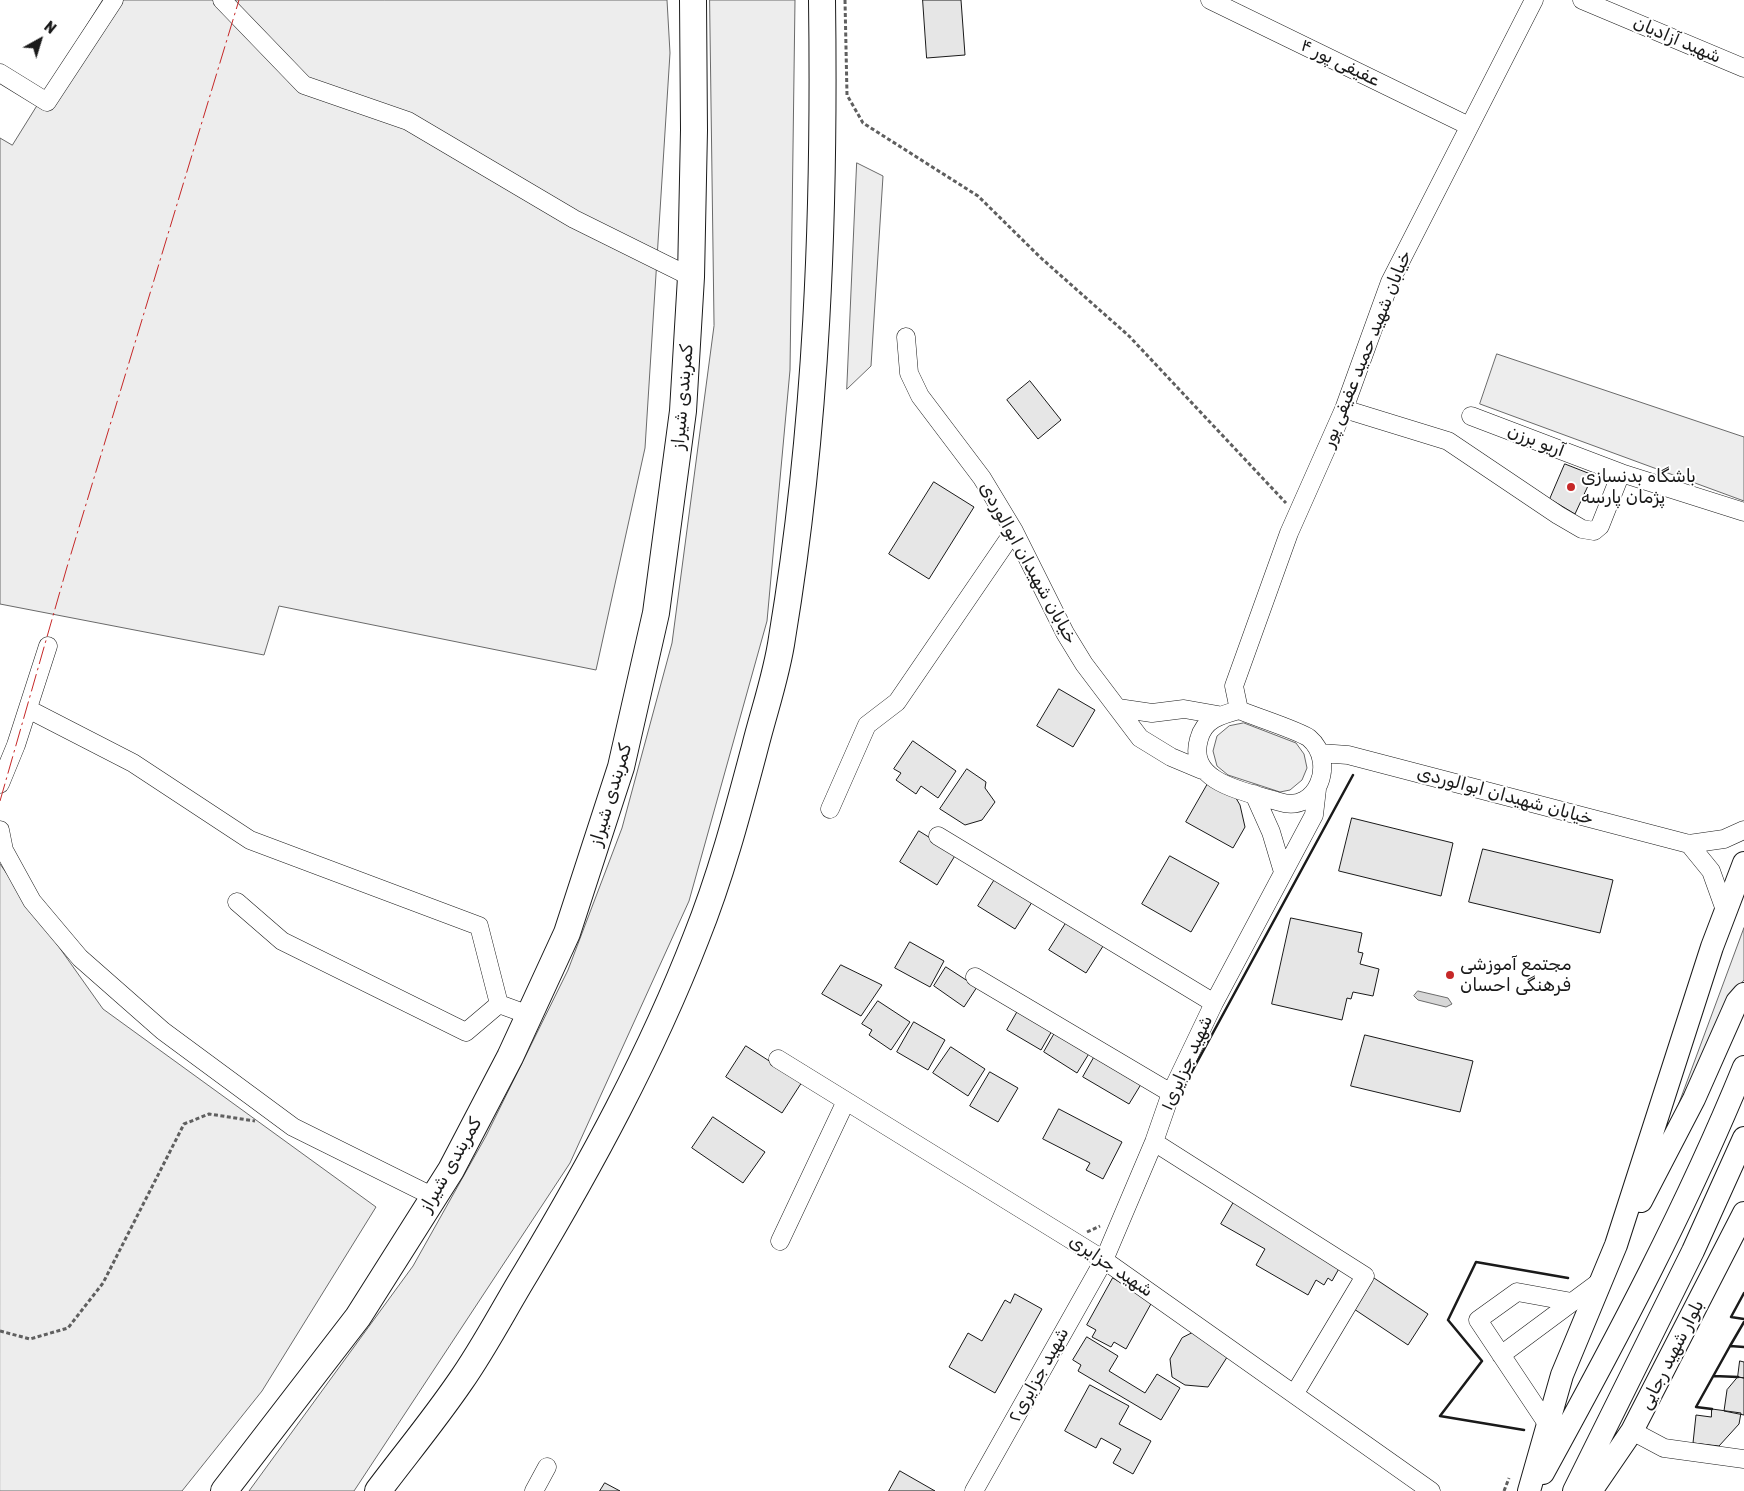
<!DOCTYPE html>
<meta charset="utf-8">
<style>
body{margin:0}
#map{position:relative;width:1744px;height:1491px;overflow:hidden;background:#fff;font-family:Rubik,sans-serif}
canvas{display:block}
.north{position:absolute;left:15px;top:15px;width:50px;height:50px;-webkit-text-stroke:4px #fff;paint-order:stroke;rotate:39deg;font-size:14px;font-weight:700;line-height:20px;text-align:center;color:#1a1a1a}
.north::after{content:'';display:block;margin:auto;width:18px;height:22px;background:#1a1a1a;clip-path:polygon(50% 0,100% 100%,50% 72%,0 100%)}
</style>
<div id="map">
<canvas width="1744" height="1491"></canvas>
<div class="north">N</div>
</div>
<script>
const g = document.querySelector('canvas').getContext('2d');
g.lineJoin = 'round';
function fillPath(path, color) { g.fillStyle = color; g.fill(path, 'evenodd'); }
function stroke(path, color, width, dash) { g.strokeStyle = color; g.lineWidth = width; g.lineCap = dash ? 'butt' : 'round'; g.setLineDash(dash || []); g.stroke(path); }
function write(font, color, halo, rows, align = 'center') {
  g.font = font + ' Rubik,Cairo,sans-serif'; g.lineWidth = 4; g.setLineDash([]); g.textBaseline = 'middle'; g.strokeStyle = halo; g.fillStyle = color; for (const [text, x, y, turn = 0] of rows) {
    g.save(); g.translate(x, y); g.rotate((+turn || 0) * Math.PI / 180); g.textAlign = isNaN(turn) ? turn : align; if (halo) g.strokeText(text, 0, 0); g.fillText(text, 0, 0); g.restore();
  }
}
const built = new Path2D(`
 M103,0H667L670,53L645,448L596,670L279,606L264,655L0,604V138L12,145Z
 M710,0H795L790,370L767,621L689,901L570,1163L354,1491H249L413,1266L486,1136L568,970L622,828L672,643L714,326Z
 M857,163L883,176L871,366L847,389Z
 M1497,354L1744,437V501L1480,404Z
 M1244,723L1296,743L1304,754L1307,768L1302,780L1290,790L1280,792L1228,775L1217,766L1213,751L1217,736L1229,726Z
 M0,864L103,1009L376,1207L262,1391L182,1491H0Z
 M1744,928V980L1729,997L1675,1114Z`);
const water = new Path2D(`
 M1418,991L1448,998L1452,1004L1446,1007L1418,1000L1414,996Z`);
const building = new Path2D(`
 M923,0H961L965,55L927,58Z
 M1030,381L1061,420L1038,439L1007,400Z
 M1565,464L1593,475L1575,514L1550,499Z
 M934,482L974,507L929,579L889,554Z
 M1059,689L1095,710L1073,747L1037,726Z
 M913,741L956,771L938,798L921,786L916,794L896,780L901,773L894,769Z
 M967,769L986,782L985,788L995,802L982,820L965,825L940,809Z
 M1210,780L1233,793L1240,805L1245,827L1233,848L1186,822Z
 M1352,818L1453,843L1441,896L1339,871Z
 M919,831L956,854L937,885L900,862Z
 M1483,849L1613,880L1600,933L1469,902Z
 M1170,856L1219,883L1191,932L1142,904Z
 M997,876L1034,899L1015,929L978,906Z
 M1291,918L1362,933L1358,952L1363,953L1360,964L1379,969L1373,996L1353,992L1351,999L1347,998L1342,1020L1272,1004Z
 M1068,920L1105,943L1086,973L1049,950Z
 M910,942L944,961L930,987L895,968Z
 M841,965L882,985L861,1016L822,994Z
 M946,967L977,987L964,1007L934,986Z
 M878,1001L910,1022L891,1050L869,1035L872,1030L862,1024Z
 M1019,1009L1053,1029L1041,1050L1007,1030Z
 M914,1022L945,1040L928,1070L897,1052Z
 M1056,1031L1090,1052L1077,1073L1044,1052Z
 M1365,1035L1473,1061L1460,1112L1351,1086Z
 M746,1046L802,1082L782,1113L726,1077Z
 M951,1047L985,1069L968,1096L933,1073Z
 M1096,1054L1143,1081L1129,1104L1083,1077Z
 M990,1072L1018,1088L998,1122L970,1106Z
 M1059,1109L1122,1142L1103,1179L1086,1170L1090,1163L1043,1139Z
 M713,1117L765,1152L743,1183L692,1148Z
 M1241,1190L1341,1265L1332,1281L1328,1278L1324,1285L1316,1280L1308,1295L1256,1265L1265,1249L1221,1224Z
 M1113,1278L1152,1302L1126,1349L1114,1342L1111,1347L1092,1337L1096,1330L1087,1325Z
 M1374,1278L1428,1314L1408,1345L1354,1309Z
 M1015,1294L1042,1309L995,1393L949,1367L968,1333L982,1341L1005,1300L1010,1303Z
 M1198,1330L1231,1351L1208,1387L1185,1385L1172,1377L1170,1359L1182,1338Z
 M1087,1337L1118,1356L1109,1371L1145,1393L1157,1374L1180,1388L1161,1420L1078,1371L1081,1365L1073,1360Z
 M1740,1361L1744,1362V1378L1738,1377Z
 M1738,1377L1744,1378V1415L1724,1411L1727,1390Z
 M1090,1385L1129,1406L1119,1424L1151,1441L1133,1474L1113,1463L1121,1449L1101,1438L1096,1448L1065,1431Z
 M1712,1409L1741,1413L1739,1424L1719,1446L1693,1443L1696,1415L1711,1417Z
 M900,1471L935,1491H889Z
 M605,1483L620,1491H600Z`);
const path = new Path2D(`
 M845,0L847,95L863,123L978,196L1041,258L1129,336L1286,503
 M1087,1232L1100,1226
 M0,1331L30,1339L68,1328L103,1283L184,1124L209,1114L255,1121
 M1504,1491L1509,1478`);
const minor = new Path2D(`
 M222,0L304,85L408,121L574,219L691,277
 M1210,0L1469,126
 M1582,0L1744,68
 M0,73L47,102L114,0
 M906,337L909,373L920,396L982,478L1014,531L1065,633L1084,664L1140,738L1171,757L1202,770
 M1344,409L1448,441L1558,515L1582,529L1594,531L1600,526L1621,473
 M1471,416L1621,473L1744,512
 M1118,708L1152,713L1184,709L1218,715
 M28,709L133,763L250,840L479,926L499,1004
 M1239,710L1234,686L1289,533L1344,409L1390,282L1534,0
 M1239,710C1253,716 1300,731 1309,738C1337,762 1317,814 1280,802C1249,792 1186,784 1199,739C1204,719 1221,715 1239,710Z
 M1320,753L1348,755L1689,844L1724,839L1744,830
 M0,784L16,745L48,646
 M1254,794L1271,832L1283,872
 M830,809L867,725L897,702L1014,531
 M0,830L4,850L32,901L80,958L163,1031L293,1127L434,1197
 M938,836L1214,1003
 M1689,844L1711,871L1725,910
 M237,902L282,941L466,1032L499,1004L529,1015
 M975,977L1171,1093
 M778,1059L1104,1260L1431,1491
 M1154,1142L1365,1276L1295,1393
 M780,1241L846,1101
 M1501,1355L1602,1280
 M1548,1425L1478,1320L1517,1292L1572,1302
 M1632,1431L1664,1448L1744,1459
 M534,1491L547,1467
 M974,1491L1104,1260L1154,1142L1171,1093L1214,1003L1314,815L1317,789`);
const major = new Path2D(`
 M1641,1201L1694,1099L1737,1002L1744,994
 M1543,1473C1616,1340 1687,1207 1744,1067
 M1529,1491L1562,1375L1616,1245L1712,947L1744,863
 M1574,1491L1693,1251L1744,1138
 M1591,1491L1632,1431L1744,1213`);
const highway = new Path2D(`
 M224,1491L358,1317L451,1170L510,1057L567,933L621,767L656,613L683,411L691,277L694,130L693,0
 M378,1491C405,1455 434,1420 460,1382C484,1348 504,1309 526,1273C590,1166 651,1054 696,938C721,876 738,811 755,747C764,711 777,674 782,638C817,427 825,214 822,0`);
const wall = new Path2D(`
 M1183,1088L1353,775
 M1744,1293L1731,1317L1744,1319
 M1730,1346L1744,1322
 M1714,1376L1738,1377
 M1712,1409L1696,1407L1730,1346L1744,1347
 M1524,1430L1440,1416L1482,1361L1448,1320L1476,1262L1568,1278`);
const power = new Path2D(`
 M0,801L67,567L239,0`);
const markers = [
 [1571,487,5,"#c62828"],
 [1450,975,5,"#c62828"]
];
const streetNames = [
 ["شهید آزادیان",1677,40,23],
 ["عفیفی پور ۴",1340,63,26],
 ["خیابان شهید حمید عفیفی پور",1367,349,-68],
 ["کمربندی شیراز",683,397,-85],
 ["آریو برزن",1536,441,21],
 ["خیابان شهیدان ابوالوردی",1028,563,61],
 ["کمربندی شیراز",611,795,-73],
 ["خیابان شهیدان ابوالوردی",1505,796,15],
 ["شهید جزایری۱",1187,1063,-66],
 ["کمربندی شیراز",451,1165,-60],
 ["شهید جزایری",1111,1266,34],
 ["بلوار شهید رجایی",1672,1355,-63],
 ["شهید جزایری۲",1039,1375,-61]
];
const poiNames = [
 ["باشگاه بدنسازی",1581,477],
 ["پژمان پارسه",1581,498],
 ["مجتمع آموزشی",1460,965],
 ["فرهنگی احسان",1460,986]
];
fillPath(built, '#ededed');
stroke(built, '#6a6a6a', 1);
fillPath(water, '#d7d7d7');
stroke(water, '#6a6a6a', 1);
fillPath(building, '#e6e6e6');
stroke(building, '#1a1a1a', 1);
stroke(minor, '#1a1a1a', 19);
stroke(major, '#1a1a1a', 24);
stroke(highway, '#1a1a1a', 28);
stroke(path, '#5f5f5f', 3, [4, 2.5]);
stroke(minor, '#fff', 18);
stroke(major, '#fff', 22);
stroke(highway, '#fff', 26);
stroke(wall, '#1a1a1a', 2.5);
stroke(power, '#c62828', 1, [18, 4, 2.5, 4]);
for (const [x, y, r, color] of markers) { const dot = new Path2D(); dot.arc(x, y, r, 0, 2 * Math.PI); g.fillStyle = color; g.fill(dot); stroke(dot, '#fff', 2); }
write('18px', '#1a1a1a', '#fff', streetNames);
write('18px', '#1a1a1a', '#fff', poiNames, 'left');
</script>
